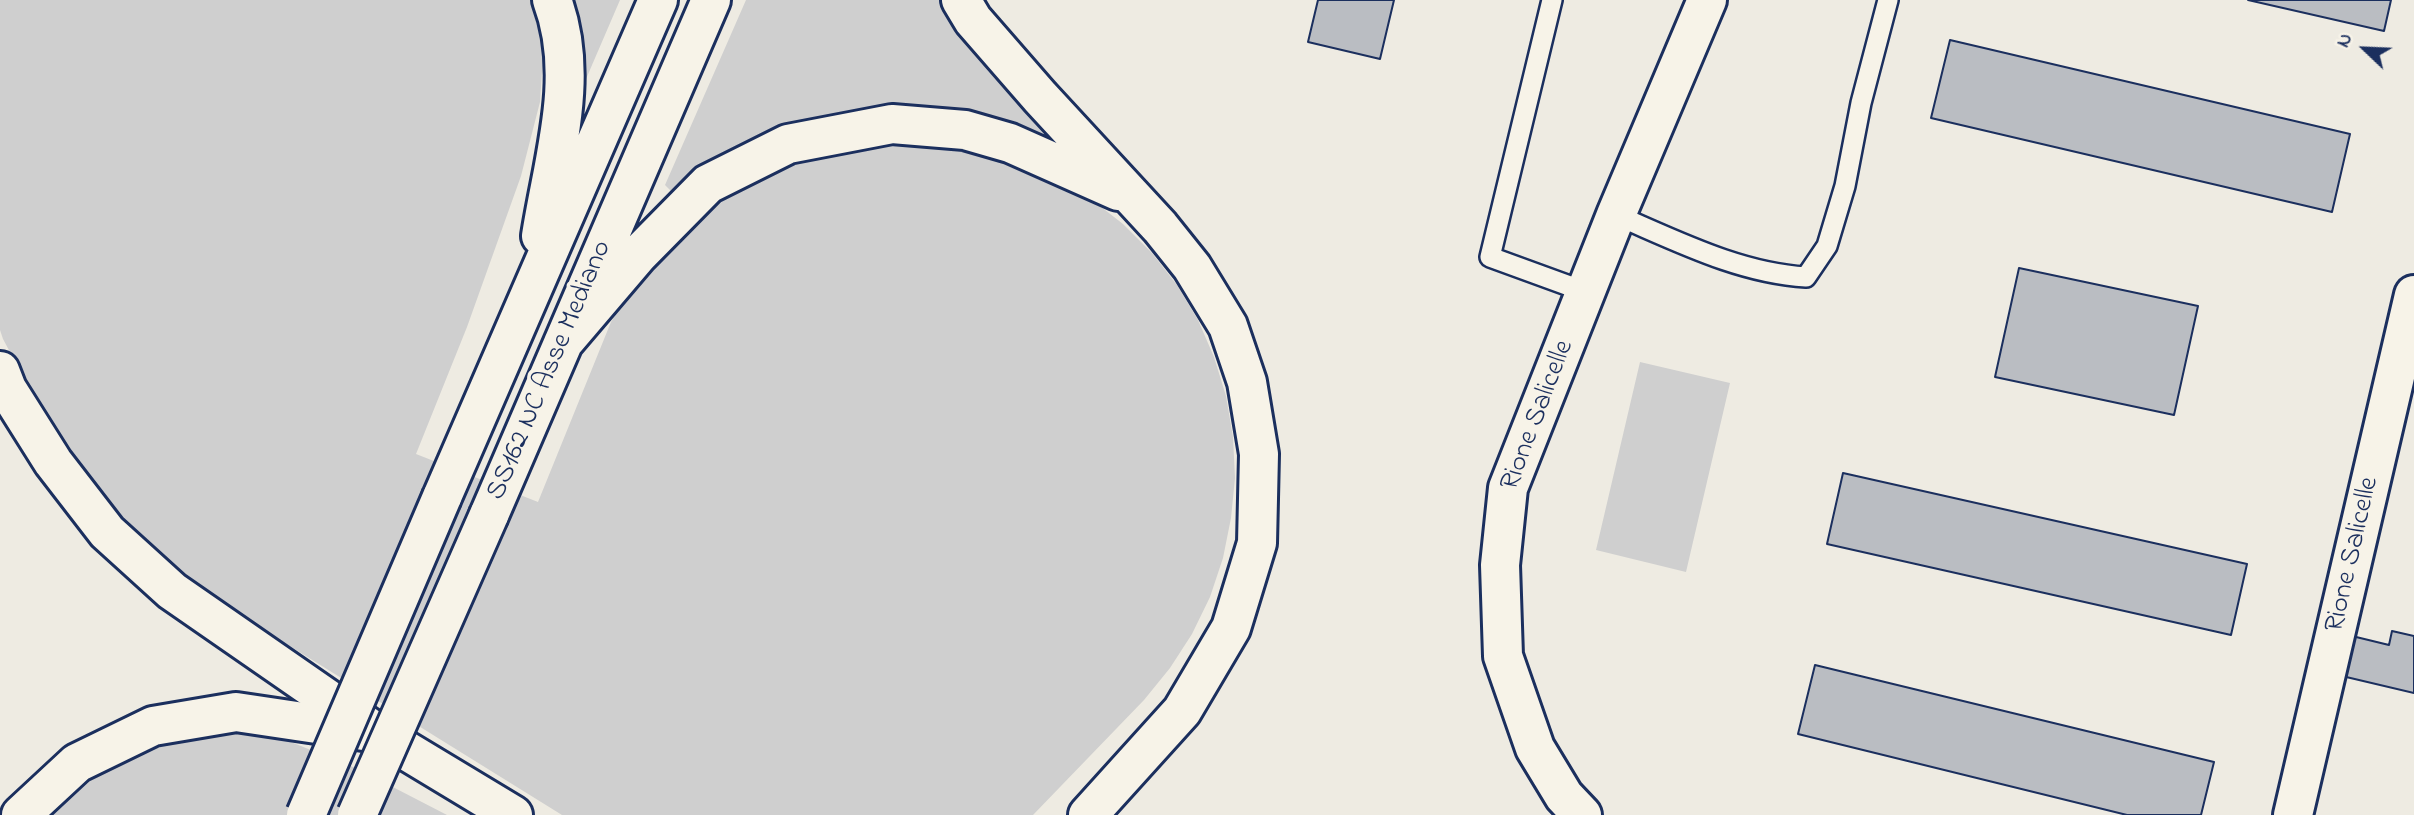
<!DOCTYPE html>
<style>
body{margin:0}
#map{position:relative;width:2414px;height:815px;overflow:hidden;background:#eeebe2;font-family:"Indie Flower",sans-serif}
canvas{display:block}
.north{position:absolute;left:2330px;top:14px;width:70px;height:70px;-webkit-text-stroke:5px #f7f3e8;paint-order:stroke;rotate:293deg;font-size:19px;font-weight:700;line-height:28px;text-align:center;color:#1b2f5e}
.north::after{content:'';display:block;margin:auto;width:24px;height:32px;background:#1b2f5e;clip-path:polygon(50% 0,100% 100%,50% 72%,0 100%)}
</style>
<div id="map">
<canvas width="2414" height="815"></canvas>
<div class="north">N</div>
</div>
<script>
const g = document.querySelector('canvas').getContext('2d');
g.lineJoin = 'round';
function fillPath(path, color) { g.fillStyle = color; g.fill(path, 'evenodd'); }
function stroke(path, color, width, dash) { g.strokeStyle = color; g.lineWidth = width; g.lineCap = dash ? 'butt' : 'round'; g.setLineDash(dash || []); g.stroke(path); }
function write(font, color, halo, rows, align = 'center') {
  g.font = font + ' "Indie Flower",sans-serif'; g.lineWidth = 7; g.setLineDash([]); g.textBaseline = 'middle'; g.strokeStyle = halo; g.fillStyle = color; for (const [text, x, y, turn = 0] of rows) {
    g.save(); g.translate(x, y); g.rotate((+turn || 0) * Math.PI / 180); g.textAlign = isNaN(turn) ? turn : align; if (halo) g.strokeText(text, 0, 0); g.fillText(text, 0, 0); g.restore();
  }
}
const green = new Path2D(`
 M0,0H540L544,41L540,102L521,176L467,327L416,454L538,502L611,322L631,289L713,201L781,166L819,153L900,141L980,150L1091,199L1123,224L1152,253L1177,285L1198,320L1214,357L1226,396L1233,437L1235,478L1231,518L1223,558L1210,597L1192,634L1170,668L1144,700L1033,815H562L206,594L113,511L48,423L3,339L0,330Z
 M570,0H620L586,79L581,74Z
 M746,0H942C973,50 1008,93 1051,134L1048,138L1006,122L872,109L828,115L787,126L747,142L711,162L671,191L665,185Z
 M1640,362L1730,383L1686,572L1596,550Z
 M218,731L253,733L286,740L358,769L447,815H40L118,754Z`);
const building = new Path2D(`
 M1318,0H1394L1380,59L1308,42Z
 M2248,0H2391L2384,31Z
 M1950,40L2350,134L2332,212L1931,118Z
 M2019,268L2198,306L2174,415L1995,377Z
 M1843,473L2247,564L2231,635L1827,544Z
 M2392,631L2414,636V693L2342,676L2352,636L2389,645Z
 M1815,665L2214,762L2201,815H2127L1798,734Z`);
const service = new Path2D(`
 M1552,0L1490,257L1586,292
 M1616,215C1677,241 1739,273 1806,277L1827,246L1845,186L1861,103L1888,0`);
const minor = new Path2D(`
 M1582,815L1564,796L1535,748L1503,656L1500,565L1508,488L1616,215L1707,0
 M2293,815L2414,295`);
const tertiary = new Path2D(`
 M21,815L77,763L153,726L236,712L377,733L513,815`);
const trunk = new Path2D(`
 M961,0L973,20L1040,97L1160,227L1192,267L1228,326L1247,382L1259,454L1257,543L1231,628L1182,711L1088,815
 M541,236C553,159 581,76 552,0
 M563,343L638,255L708,184L788,144L892,124L965,130L1010,143L1118,191
 M0,371L7,389L53,462L107,532L172,591L377,733
 M442,497L658,0
 M489,515L711,0`);
const trunkBridge = new Path2D(`
 M306,815L442,497
 M357,815L489,515`);
const streetNames = [
 ["SS162 NC Asse Mediano",551,371,-67],
 ["Rione Salicelle",1539,416,-69],
 ["Rione Salicelle",2354,555,-77]
];
fillPath(green, '#cfcfcf');
fillPath(building, '#babdc2');
stroke(building, '#1b2f5e', 2);
stroke(service, '#1b2f5e', 24);
stroke(minor, '#1b2f5e', 44);
stroke(tertiary, '#1b2f5e', 44);
stroke(trunk, '#1b2f5e', 44);
stroke(service, '#f7f3e8', 19);
stroke(minor, '#f7f3e8', 38);
stroke(tertiary, '#f7f3e8', 38);
stroke(trunk, '#f7f3e8', 38);
stroke(trunkBridge, '#1b2f5e', 44, []);
stroke(trunkBridge, '#f7f3e8', 38);
write('28px', '#1b2f5e', '#f7f3e8', streetNames);
</script>
